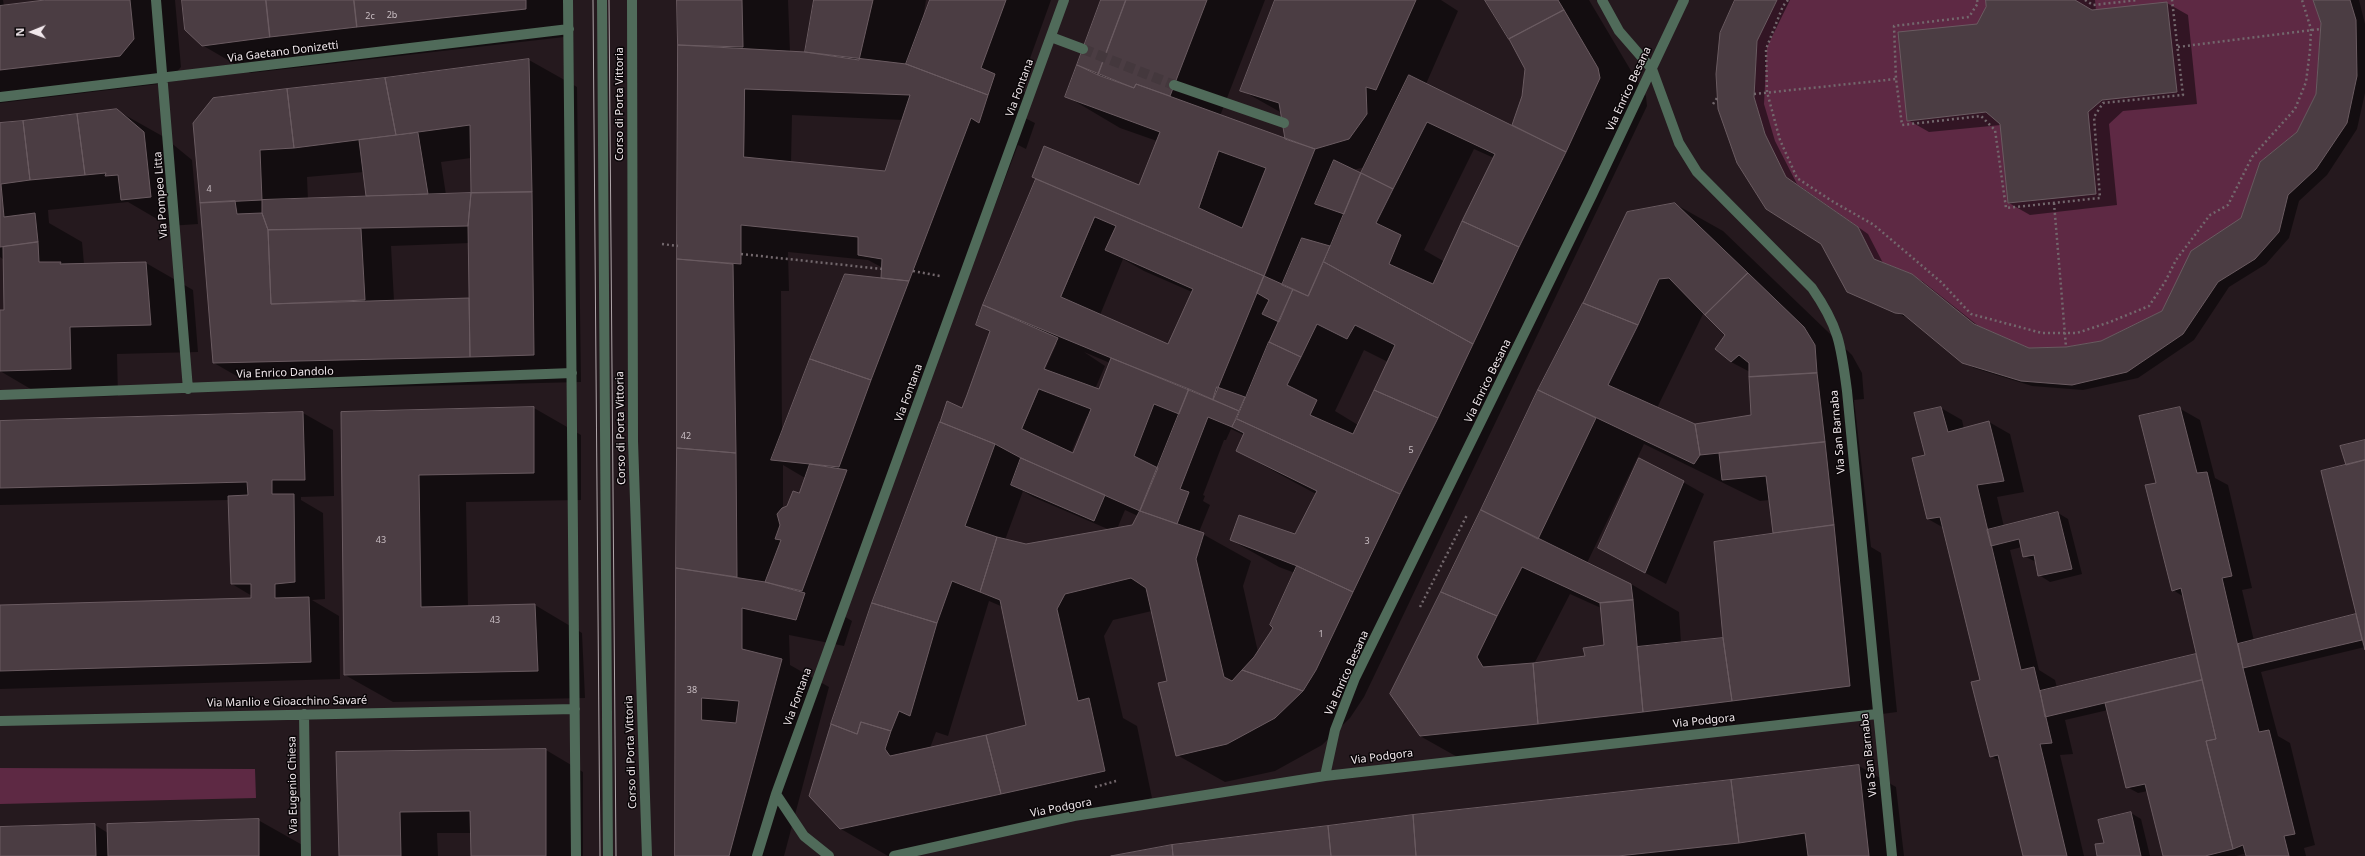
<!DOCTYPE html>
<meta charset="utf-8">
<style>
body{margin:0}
#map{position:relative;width:2365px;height:856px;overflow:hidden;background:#25191e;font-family:"Noto Sans",sans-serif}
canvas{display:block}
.north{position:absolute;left:12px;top:12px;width:40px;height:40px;-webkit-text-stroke:3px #0a0608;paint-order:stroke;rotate:269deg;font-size:11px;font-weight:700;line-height:16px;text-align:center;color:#f1e8ec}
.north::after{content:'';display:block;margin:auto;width:14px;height:18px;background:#f1e8ec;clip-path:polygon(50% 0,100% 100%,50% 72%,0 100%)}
</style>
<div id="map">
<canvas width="2365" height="856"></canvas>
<div class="north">N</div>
</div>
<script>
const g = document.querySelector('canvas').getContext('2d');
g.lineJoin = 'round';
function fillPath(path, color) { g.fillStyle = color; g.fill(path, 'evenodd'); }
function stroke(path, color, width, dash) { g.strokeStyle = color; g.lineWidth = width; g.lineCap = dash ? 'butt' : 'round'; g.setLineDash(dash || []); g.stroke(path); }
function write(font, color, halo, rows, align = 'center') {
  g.font = font + ' "Noto Sans",sans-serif'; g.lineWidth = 3; g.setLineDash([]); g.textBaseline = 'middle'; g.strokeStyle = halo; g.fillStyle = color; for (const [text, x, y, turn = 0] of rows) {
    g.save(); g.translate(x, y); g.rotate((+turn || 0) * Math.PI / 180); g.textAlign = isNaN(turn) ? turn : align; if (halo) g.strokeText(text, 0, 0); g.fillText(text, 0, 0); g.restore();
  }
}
const green = new Path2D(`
 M1777,0H2313L2321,23L2316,94L2297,132L2260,162L2241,218L2176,285L2162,311L2101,341L2066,347L2029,348L1974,324L1912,274L1874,259L1858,227L1786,177L1765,134L1754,97L1757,41Z
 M0,768L255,769L256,798L0,804Z`);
const shadow = new Path2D(`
 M0,0H3L4,6L53,0H175L181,67L167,83L0,103Z
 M183,0H573V36L250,73L202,45Z
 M679,0H788L790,52L805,53L815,0H926L922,24L931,0H1051L1019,89L1032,97L1025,118L1035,123L1026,149L1018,145L839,613L852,621L844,646L789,635L790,665L829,687L784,856H676ZM792,115L903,120L886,172L791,163ZM788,252L868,260L883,268L882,279L782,433L781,291H789ZM783,465L805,478L799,494L788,507L783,508Z
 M1102,0H1265L1220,116L1287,140L1282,113L1241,90L1276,0H1441L1458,11L1426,84L1512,126L1523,96L1526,69L1486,0H1589L1646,96L1647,106L1364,697L1350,718L1322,745L1275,771L1225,782L1177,755L1168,681L1152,611L1113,620L1104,636L1123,718L1137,726L1152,798L888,856L841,829L963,410L991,333L977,324L1038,179L1139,187L1157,141L1120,128L1066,96ZM1474,149L1494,158L1445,262L1424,250ZM1365,167L1361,174L1353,170ZM1274,249H1276L1263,281L1261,280ZM1123,259L1144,271L1192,292L1168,346L1100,315ZM1055,343H1057L1043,374L1041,373ZM1364,350L1388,362L1358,425L1335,411ZM1084,352L1110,363L1099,391L1095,389L1105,366ZM1087,416L1088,417L1074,454L1071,453ZM1231,429L1244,435L1237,451L1316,494L1295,536L1231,540L1279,567L1295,573L1275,627L1258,652L1243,586L1251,561L1199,532L1210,505L1203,501L1205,496L1203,495L1224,440H1226ZM1023,491L1033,497L1110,530L1026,545L1005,540ZM1125,510L1138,516L1133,526L1117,529ZM989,601L1003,607L1027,726L930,748L936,732L948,736Z
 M1736,0H1790L1767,47L1764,104L1775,141L1797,184L1868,234L1883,263L1922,281L1981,328L2029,349L2066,348L2101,342L2163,311L2242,219L2298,133L2317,95L2322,23L2314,0H2359L2365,24V93L2357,129L2327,175L2299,201L2289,238L2266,264L2229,287L2194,340L2138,378L2083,390L2032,386L1974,368L1963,362L1910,319L1848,291L1822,243L1719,109Z
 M1987,0H2095L2096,11L2167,3L2188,15L2197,104L2123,111L2109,124L2117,205L2030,215L2009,203L2001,125L1929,132L1908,120L1978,25L1987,7Z
 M529,60L577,87L581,382L261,390L214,363L213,99ZM471,158L472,194L446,195L441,162ZM364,172L367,195L371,198L308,200L307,177ZM470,243V299L394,301L391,246Z
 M116,110L164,137L192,160L198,224L169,226L128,202L48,210L49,223L82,242L84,264L146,263L193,290L198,352L117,354L118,396L46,398L0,371V311H5L4,260L0,257V124Z
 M1675,204L1723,231L1852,355L1862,373L1864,399L1854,400L1871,547L1881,553L1897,712L1692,739L1468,763L1420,736L1392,694L1627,213ZM1704,312L1726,335L1731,362L1750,372L1752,416L1695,425L1657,408ZM1644,444L1760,501L1770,500L1774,532L1777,534L1724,639L1681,643L1679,612L1631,584L1587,563ZM1570,594L1601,608L1605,646L1586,657L1535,662Z
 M534,408L581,435V500L466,502L468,607L535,605L582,633L585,698L393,702L345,675L342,413Z
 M1941,408L1962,420L1964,429L1989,422L2010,434L2024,492L1997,497L2004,527L2058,513L2068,519L2082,574L2050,582L2039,575L2036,562L2024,556L2022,547L2010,550L2039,670L2055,680L2057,688L2198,656L2184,597L2173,590L2157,484L2179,408L2200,420L2215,478L2228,485L2252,588L2242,590L2254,641L2355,615L2358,616L2349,465L2365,441V647L2261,672L2278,736L2290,743L2315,845L2304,848L2306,856H2247L2244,854L2236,856H2164L2148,791L2138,793L2127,787L2108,710L2065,720L2073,754L2060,755L2084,856H2024L2001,762L1991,756L1982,681L1944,528L1928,519L1926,456ZM2357,621H2359L2365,644L2363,645Z
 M303,413L333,430L334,496L301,497V500L323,513L325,599L312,600L339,616L340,679L0,689V606L252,599V596L232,584L229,500L0,505V422Z
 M1683,482L1704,494L1666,584L1599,548Z
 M546,750L583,772V856H472L471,833H437L438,856H340L337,753Z
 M1859,766L1896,787L1904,856H1116Z
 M2131,813L2141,819L2150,856H2098L2105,844Z
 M258,820L306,847V856H0V828L95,825L108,833Z`);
const building = new Path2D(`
 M45,0H130L134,39L120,56L0,70V6Z
 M182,0H266L270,37L202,46L185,30Z
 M266,0H354L357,27L270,37Z
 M354,0H526V9L357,27Z
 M677,0H742L743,47L678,45Z
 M814,0H873L859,60L805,52Z
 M930,0H1006L981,68L995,74L988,95L906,64Z
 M1101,0H1126L1098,75L1077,65Z
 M1126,0H1207L1170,96L1136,84L1134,88L1098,75Z
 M1275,0H1416L1376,90L1366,87L1367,114L1349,139L1315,149L1285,139L1279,103L1240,91Z
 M1485,0H1558L1564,10L1509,39Z
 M1735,0H1777L1757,41L1754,97L1765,134L1786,177L1858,227L1874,259L1912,274L1974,324L2029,348L2066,347L2101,341L2162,311L2191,251L2241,218L2260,162L2297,132L2316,94L2321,23L2313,0H2350L2356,20L2357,76L2347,123L2316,169L2288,195L2279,232L2255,259L2218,282L2183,334L2127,372L2072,385L2021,381L1962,363L1903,314L1895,313L1847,292L1821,244L1766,209L1737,163L1718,109L1716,74L1720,33Z
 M1986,0H2075L2092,10L2167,2L2177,92L2102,100L2088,112L2096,194L2008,203L2000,124L1986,112L1907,121L1898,32L1977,24L1986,7Z
 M1564,10L1598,68L1600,78L1566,152L1512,125L1522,96L1525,69L1509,39Z
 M678,45L805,52L906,64L988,95L979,123L971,118L909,281L881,278L882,259L858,255V237L741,225V264L677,259ZM745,89L910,95L885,171L744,157Z
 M529,59L532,192L471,193L470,125L396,135L385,78Z
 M1077,65L1134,88L1136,84L1315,149L1264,276L1032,177L1044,146L1139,185L1160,132L1065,97ZM1219,151L1266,168L1242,228L1199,208Z
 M1409,75L1566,152L1519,247L1462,221L1495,154L1427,122L1393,189L1361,173Z
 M385,78L396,135L294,148L287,89Z
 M287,89L294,148L260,150L262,200L200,203L193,123L213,98Z
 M117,109L144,132L151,197L121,200L118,175L105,176L106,173L85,175L77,114Z
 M77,114L85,175L30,180L23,121Z
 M23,121L30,180L1,184L4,217L35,213L38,242L0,247V123Z
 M418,133L428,194L366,196L359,140Z
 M1334,160L1361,173L1344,214L1315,204Z
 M1361,173L1393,189L1376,223L1401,235L1389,264L1433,284L1462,221L1519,247L1473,344L1324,262Z
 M1036,179L1264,276L1213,400L983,305ZM1095,217L1116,226L1105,250L1193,289L1168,344L1061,297Z
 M532,192L534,355L470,357L468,226L471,193Z
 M471,193L468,226L268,230L262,213V200Z
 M235,201L237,214L262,213L268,230L271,304L469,298L470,357L213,363L200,203Z
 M1675,203L1748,273L1705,315L1669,278L1659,279L1638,325L1583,303L1627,212Z
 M361,229L365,300L271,304L268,230Z
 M1302,238L1330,246L1308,296L1282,285Z
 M38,242L39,262H61L60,264L146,262L151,325L70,327L71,369L0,371V310H4L3,247Z
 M677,259L733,264L736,453L677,448Z
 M1324,262L1473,344L1438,418L1374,390L1395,345L1355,325L1347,339L1317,324L1301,357L1269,342L1293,289L1308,296Z
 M1748,273L1804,327L1815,345L1817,373L1749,377V363L1739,355L1731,362L1715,349L1725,335L1705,315Z
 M845,274L909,281L871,380L810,359Z
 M1264,276L1293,289L1279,322L1262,314L1269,300L1257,293Z
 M1583,303L1638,325L1608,385L1695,424L1700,455L1694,464L1538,390Z
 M983,305L1058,338L1044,369L1099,389L1111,358L1189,389L1179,414L1154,404L1134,456L1158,468L1140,511L1021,458L995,444L940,422L947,401L962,408L967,395L990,331L976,325ZM1039,389L1091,409L1073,453L1022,429Z
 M1269,342L1301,357L1287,385L1317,400L1310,415L1353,434L1374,390L1438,418L1400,494L1237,419Z
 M810,359L871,380L839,467L771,460Z
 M1817,373L1825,442L1700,455L1695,424L1751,415L1749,377Z
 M1217,387L1245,397L1239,411L1213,400Z
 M1189,389L1239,411L1232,427L1208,417L1180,489L1189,492L1177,524L1140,511Z
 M1538,390L1596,418L1538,539L1481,510Z
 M534,407V473L419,475L421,607L535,604L538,671L344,675L341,412Z
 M1941,407L1948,432L1989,421L2004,481L1977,485L2021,670L2034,667L2052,743L2040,744L2067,856H2023L1998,755L1990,757L1971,682L1980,680L1940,517L1927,519L1912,458L1925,455L1914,413Z
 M2180,407L2197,473L2207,472L2232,576L2222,578L2243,668L2259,732L2269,730L2295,834L2284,836L2289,856H2246L2243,845L2233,849L2206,741L2216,739L2181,588L2172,591L2145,485L2156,483L2139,416Z
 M303,412L305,480H272V494H294L295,582L275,584V598L309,597L311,662L0,671V605L251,598V584H231L228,496L248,495L247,482L0,488V421Z
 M1237,419L1400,494L1353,592L1297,566L1230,540L1239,515L1295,534L1317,491L1236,451L1244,433L1232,427Z
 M940,422L995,444L965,526L997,537L980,592L952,581L937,623L872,603Z
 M2365,440V460L2346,465L2340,446Z
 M1825,442L1834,525L1773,533L1766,476L1722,480L1719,453Z
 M677,448L736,453L737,577L676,568Z
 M1021,458L1105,495L1094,521L1011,485Z
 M1639,458L1684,481L1645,573L1598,548Z
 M2365,460V650L2321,471Z
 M810,464L847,470L802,591L765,582L781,540L775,539L780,525L777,514L782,508L787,506L793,491L799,493Z
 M1481,510L1631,584L1633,600L1600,603L1522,567L1497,616L1441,592Z
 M1140,511L1204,533L1196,559L1224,677L1232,681L1242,670L1303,691L1275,718L1227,744L1176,756L1158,683L1167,681L1146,588L1131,578L1065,594L1057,609L1078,701L1089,698L1105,771L1001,794L986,735L1026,725L1000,600L980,592L997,537L1026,544L1132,525Z
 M2058,512L2072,569L2038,576L2034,555L2023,557L2019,539L1991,546L1987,530Z
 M1834,525L1850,686L1732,701L1723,638L1714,542Z
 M1297,566L1353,592L1316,670L1303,691L1242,670L1254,657L1273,628L1270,625Z
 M676,568L765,582L805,593L796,620L742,608V649L782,659L729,856H675ZM702,698L739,701L736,723L702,720Z
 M1441,592L1497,616L1477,657L1483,667L1533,663L1538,724L1420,736L1390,694Z
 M1633,600L1643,712L1538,724L1533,663L1585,656L1583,648L1604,645L1600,603Z
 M872,603L937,623L910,716L899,711L891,731L861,722L857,734L831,724Z
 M2356,614L2362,640L2243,668L2238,644Z
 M1723,638L1732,701L1643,712L1637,647Z
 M2196,654L2202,680L2045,717L2040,691Z
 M2202,680L2216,739L2206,741L2233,849L2205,856H2163L2145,784L2126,788L2105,703Z
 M861,722L891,731L885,749L890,756L986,735L1001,794L840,829L809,796L831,724L857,734Z
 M546,749V856H471L470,811L400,812L401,856H339L336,752Z
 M1859,765L1869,856H1808L1805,833L1739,843L1731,780Z
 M1731,780L1739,843L1618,856H1416L1413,815Z
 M2131,812L2141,856H2097L2095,844L2104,843L2098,820Z
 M1413,815L1416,856H1331L1328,826Z
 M259,819V856H108L107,824Z
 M95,824L96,856H0V827Z
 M1328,826L1331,856H1173L1172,845Z
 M1172,845L1173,856H1111Z`);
const minorTunnel = new Path2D(`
 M1083,49L1174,85`);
const path = new Path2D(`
 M1788,0L1783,6L1766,49L1767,92L1780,140L1797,178L1832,201L1874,225L1941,282L1971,314L2042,333H2077L2110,322L2149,306L2165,282L2176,260L2210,215L2228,205L2252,157L2295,109L2306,82L2310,50L2311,29L2302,0
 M1977,0L1978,3L1969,17L1894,26L1896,79L1902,125L1981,116L1995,130L2006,208L2100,198L2094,117L2103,103L2183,95L2172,0
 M2085,0L2093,5L2138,0
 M2178,47L2320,29
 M1754,94L1896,79
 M1713,104L1717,98
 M2054,203L2066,347
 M662,244L678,246
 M741,254L882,269
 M913,271L940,276
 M1420,607L1467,515
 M1095,787L1116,781`);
const minor = new Path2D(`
 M156,0L188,389
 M568,0L576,856
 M602,0L608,856
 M632,0L633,441L647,856
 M1602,0L1619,31L1652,69L1679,143L1697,172L1812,288C1839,327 1841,345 1847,391L1892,856
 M1051,37L1083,49
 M1174,85L1284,123
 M0,97L569,29
 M0,395L572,373
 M304,714L306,856
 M0,721L575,709
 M1325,776L1335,730L1355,678L1592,195L1684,0
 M776,794L804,836L829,856
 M757,856L776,794L1064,0
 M894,856L1074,816L1325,776L1877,714`);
const tram = new Path2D(`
 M593,0L600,856
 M609,0L616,856`);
const numberNames = [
 ["2b",392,15],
 ["2c",370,16],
 ["4",209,189],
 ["42",686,436],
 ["5",1411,450],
 ["43",381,540],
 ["3",1367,541],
 ["43",495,620],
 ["1",1321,634],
 ["38",692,690]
];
const streetNames = [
 ["Via Gaetano Donizetti",283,52,-7],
 ["Via Fontana",1020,88,-70],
 ["Via Enrico Besana",1629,89,-65],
 ["Corso di Porta Vittoria",620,104,-90],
 ["Via Pompeo Litta",161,195,-94],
 ["Via Enrico Dandolo",285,373,-2],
 ["Via Enrico Besana",1488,381,-64],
 ["Via Fontana",909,393,-70],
 ["Corso di Porta Vittoria",621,428,-91],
 ["Via San Barnaba",1838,432,-95],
 ["Via Enrico Besana",1347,673,-66],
 ["Via Fontana",798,697,-70],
 ["Via Manlio e Gioacchino Savaré",287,702,-1],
 ["Via Podgora",1704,721,-6],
 ["Corso di Porta Vittoria",631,752,-92],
 ["Via San Barnaba",1869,755,-96],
 ["Via Podgora",1382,757,-7],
 ["Via Eugenio Chiesa",293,785,-91],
 ["Via Podgora",1061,808,-11]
];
fillPath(green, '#5e2944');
fillPath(shadow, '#0007');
fillPath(building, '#4b3d43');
stroke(building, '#6a5b61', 1);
stroke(minorTunnel, '#44383d', 10, [10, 5]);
stroke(path, '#73686d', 2.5, [2, 3]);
stroke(minor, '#506b5a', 10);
stroke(tram, '#afa5a9', 1);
write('9px', '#c8bdc2', null, numberNames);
write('11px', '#f1e8ec', '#0a0608', streetNames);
</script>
